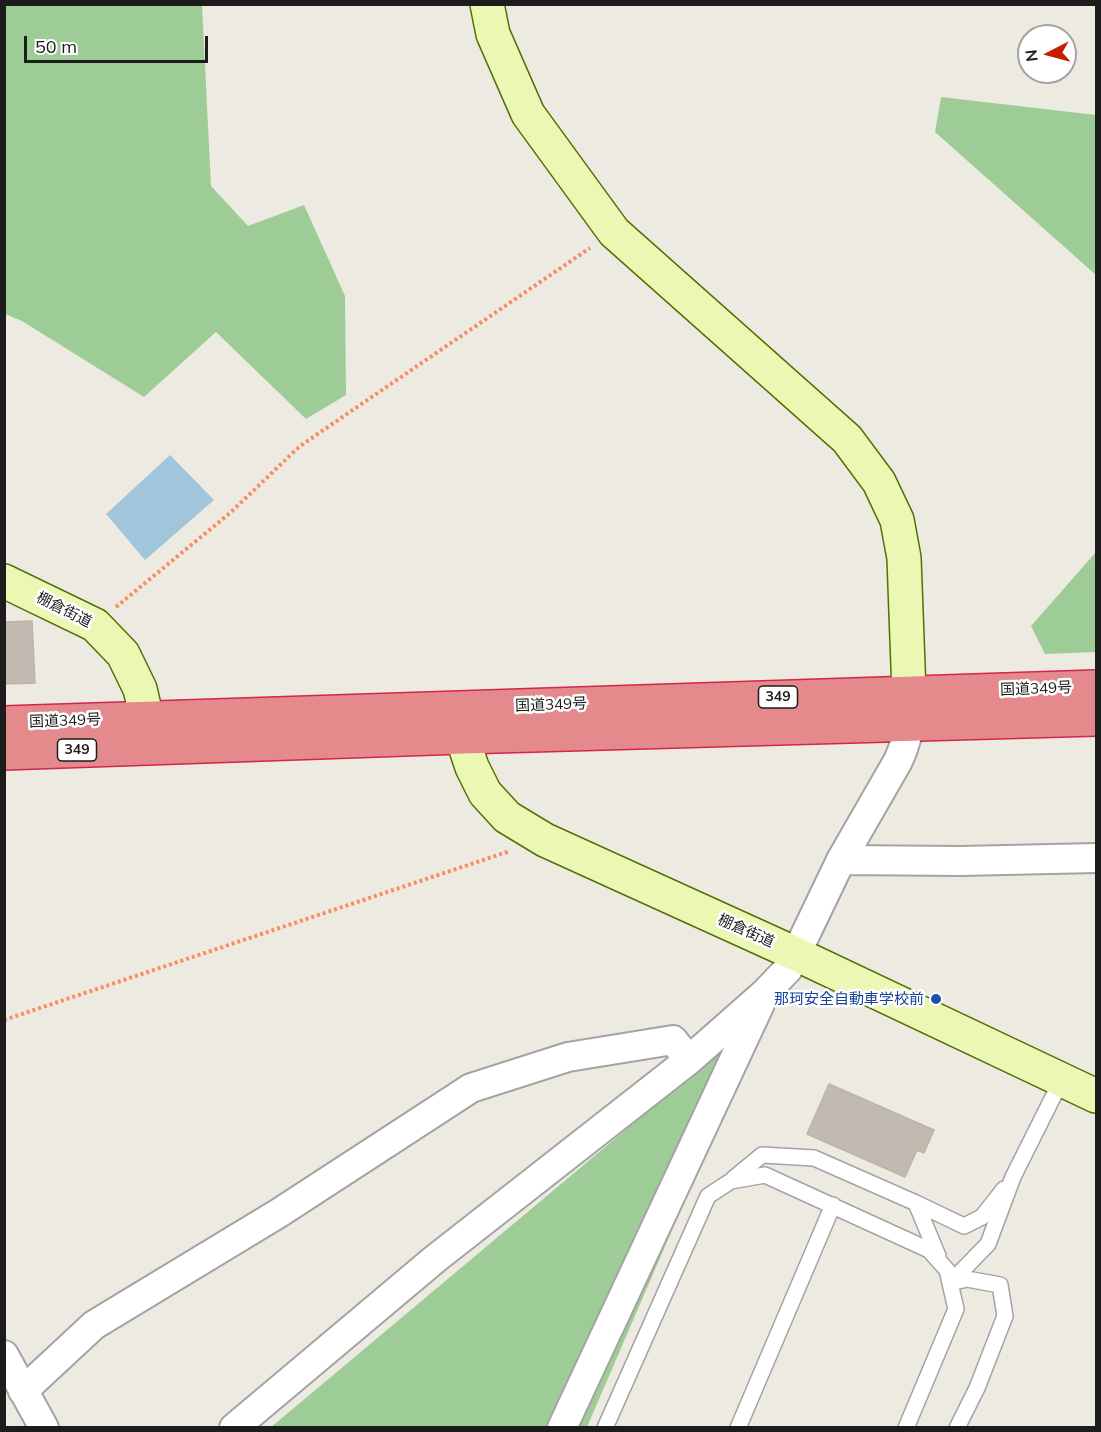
<!DOCTYPE html>
<meta charset="utf-8">
<style>
body{margin:0}
#map{position:relative;width:1101px;height:1432px;overflow:hidden;background:#edebe1;font-family:Mulish,sans-serif}
canvas{display:block}
.frame{position:absolute;inset:0;border:6px solid #1c1c1c;pointer-events:none}
.north{position:absolute;left:1017px;top:24px;width:60px;height:60px;box-sizing:border-box;background:#fff;border:2px solid #a4a4a4;border-radius:50%;rotate:264deg;font-size:16px;font-weight:700;line-height:24px;text-align:center;color:#1c1c1c}
.north::after{content:'';display:block;margin:auto;width:21px;height:27px;background:#c41f03;clip-path:polygon(50% 0,100% 100%,50% 72%,0 100%)}
.scale{position:absolute;left:24px;top:36px;width:184px;height:27px;box-sizing:border-box;border:3px solid #1c1c1c;border-top:0;padding-left:8px;font-size:18px;line-height:21px;white-space:nowrap;color:#1c1c1c;-webkit-text-stroke:4px #fff;paint-order:stroke}
</style>
<div id="map">
<canvas width="1101" height="1432"></canvas>
<div class="frame"></div>
<div class="north">N</div>
<div class="scale">50 m</div>
</div>
<script>
const g = document.querySelector('canvas').getContext('2d');
g.lineJoin = 'round';
function fillPath(path, color) { g.fillStyle = color; g.fill(path, 'evenodd'); }
function stroke(path, color, width, dash) { g.strokeStyle = color; g.lineWidth = width; g.lineCap = dash ? 'butt' : 'round'; g.setLineDash(dash || []); g.stroke(path); }
function write(font, color, halo, rows, align = 'center') {
  g.font = font + ' Mulish,"Noto Sans JP",sans-serif'; g.lineWidth = 5; g.setLineDash([]); g.textBaseline = 'middle'; g.strokeStyle = halo; g.fillStyle = color; for (const [text, x, y, turn = 0] of rows) {
    g.save(); g.translate(x, y); g.rotate((+turn || 0) * Math.PI / 180); g.textAlign = isNaN(turn) ? turn : align; if (halo) g.strokeText(text, 0, 0); g.fillText(text, 0, 0); g.restore();
  }
}
const forest = new Path2D(`
 M4,5H202L211,186L248,226L304,205L345,296L346,395L306,419L216,332L144,397L22,321L5,314Z
 M941,97L1096,115V275L935,132Z
 M1096,552V652L1045,654L1031,626Z
 M728,1044L751,1047L587,1427L270,1428Z`);
const water = new Path2D(`
 M170,455L214,500L145,560L106,514Z`);
const building = new Path2D(`
 M32,621L35,683L4,684V622Z
 M829,1084L934,1130L924,1153L917,1150L905,1177L807,1134Z`);
const path = new Path2D(`
 M116,607L230,513L300,446L590,248
 M4,1020L510,851`);
const lane = new Path2D(`
 M733,1179L762,1155L814,1158L916,1203L938,1256
 M916,1203L964,1226L982,1217L1004,1189
 M950,1283L988,1244L1013,1177L1062,1079
 M950,1283L967,1279L1000,1285L1005,1316L977,1388L957,1428
 M605,1428L708,1196L731,1181L765,1175L929,1250L947,1270L956,1309L906,1428
 M738,1428L833,1205`);
const street = new Path2D(`
 M841,860L961,861L1096,858
 M4,1355L44,1428
 M23,1391L94,1325L279,1213L471,1088L568,1057L673,1040L689,1060
 M234,1428L435,1259L689,1060L765,993L788,969L796,954L841,860L898,761C908,739 910,725 909,701
 M562,1428L760,1004`);
const secondary = new Path2D(`
 M487,4L493,34L528,114L614,232L847,439L879,482L897,520L904,558L909,693
 M4,581L95,625L123,654L140,689L147,719L149,746
 M460,711L462,737L472,767L485,793L507,817L545,840L796,954L1096,1096`);
const highway = new Path2D(`
 M4,723L1096,687
 M4,753L462,737L1096,719`);
const markers = [
 [936,999,6,"#1a4fb4"]
];
const shields = [
 [778,697,39],
 [77,750,39]
];
const shieldNames = [
 ["349",778,697],
 ["349",77,750]
];
const streetNames = [
 ["棚倉街道",64,610,27],
 ["国道349号",1036,689,-2],
 ["国道349号",551,705,-2],
 ["国道349号",65,721,-2],
 ["棚倉街道",746,931,24]
];
const transitNames = [
 ["那珂安全自動車学校前",924,999]
];
fillPath(forest, '#9ecc96');
fillPath(water, '#a1c5db');
fillPath(building, '#c1bab1');
stroke(building, '#beb3a4', 1.5);
stroke(lane, '#a3a3a3', 18);
stroke(street, '#a3a3a3', 32);
stroke(secondary, '#546f06', 36);
stroke(highway, '#d42648', 36);
stroke(path, '#f88c68', 4, [3, 3]);
stroke(lane, '#fff', 15);
stroke(street, '#fff', 28);
stroke(secondary, '#ebf8b4', 33);
stroke(highway, '#e4898c', 33);
for (const [x, y, r, color] of markers) { const dot = new Path2D(); dot.arc(x, y, r, 0, 2 * Math.PI); g.fillStyle = color; g.fill(dot); stroke(dot, '#fff', 2); }
for (const [x, y, w] of shields) { const box = new Path2D(); box.roundRect(x - w / 2, y - 11, w, 22, 4.5); g.fillStyle = '#fff'; g.fill(box); stroke(box, '#1c1c1c', 1.5); }
write('bold 14px', '#1c1c1c', null, shieldNames);
write('15px', '#1c1c1c', '#fff', streetNames);
write('15px', '#164399', '#fff', transitNames, 'right');
</script>
